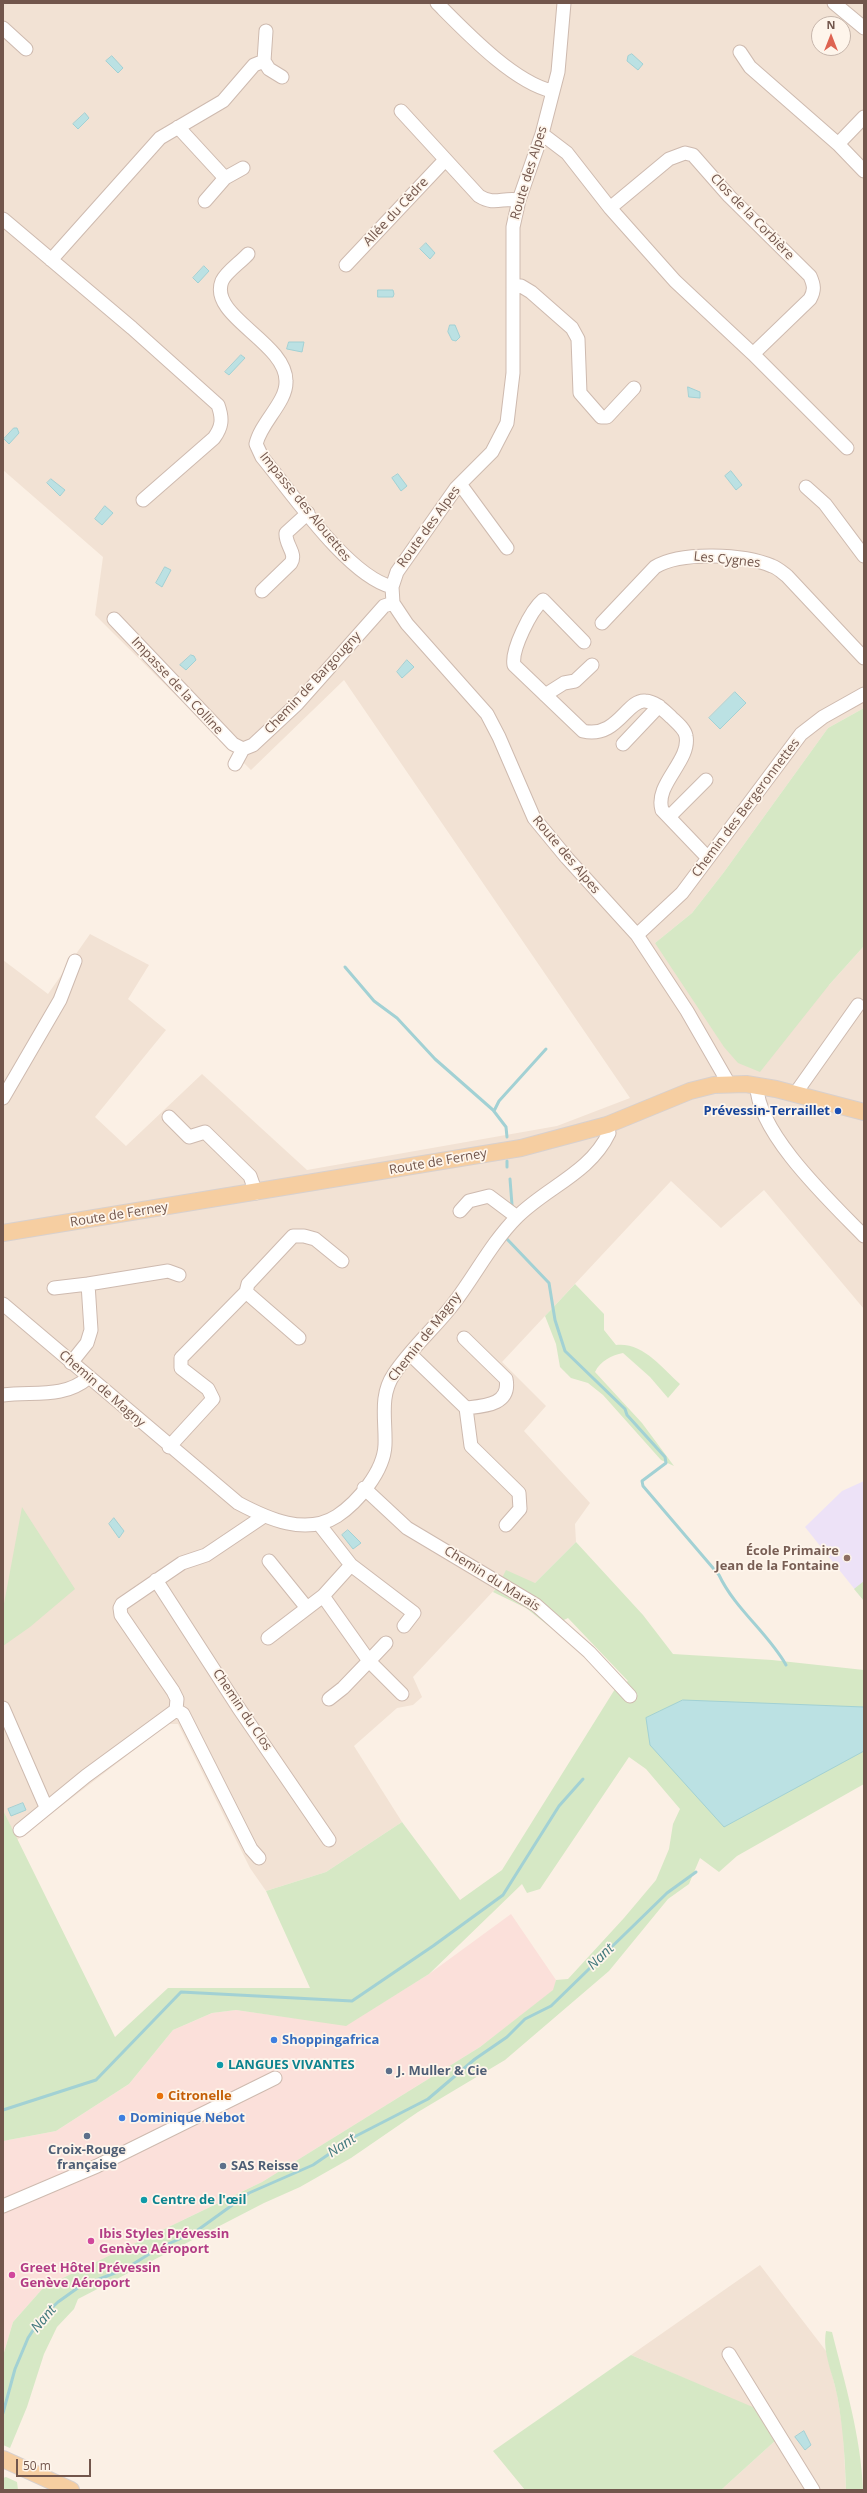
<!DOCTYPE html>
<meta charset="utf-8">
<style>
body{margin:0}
#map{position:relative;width:867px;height:2493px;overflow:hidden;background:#fbf0e5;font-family:"Open Sans",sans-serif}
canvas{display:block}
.frame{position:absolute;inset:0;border:4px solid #72564c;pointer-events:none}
.north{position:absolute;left:811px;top:16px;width:40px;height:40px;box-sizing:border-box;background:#fef5eb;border:1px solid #c6b5ab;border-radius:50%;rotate:0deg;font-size:11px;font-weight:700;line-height:16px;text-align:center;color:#72564c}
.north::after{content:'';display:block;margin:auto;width:14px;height:18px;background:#de6351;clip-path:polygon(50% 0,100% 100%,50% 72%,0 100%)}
.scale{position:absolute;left:16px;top:2459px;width:75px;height:18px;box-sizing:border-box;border:2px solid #72564c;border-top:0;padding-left:5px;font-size:12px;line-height:14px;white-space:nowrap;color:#72564c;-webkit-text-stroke:3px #fef5eb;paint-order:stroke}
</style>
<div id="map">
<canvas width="867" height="2493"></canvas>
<div class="frame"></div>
<div class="north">N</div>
<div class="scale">50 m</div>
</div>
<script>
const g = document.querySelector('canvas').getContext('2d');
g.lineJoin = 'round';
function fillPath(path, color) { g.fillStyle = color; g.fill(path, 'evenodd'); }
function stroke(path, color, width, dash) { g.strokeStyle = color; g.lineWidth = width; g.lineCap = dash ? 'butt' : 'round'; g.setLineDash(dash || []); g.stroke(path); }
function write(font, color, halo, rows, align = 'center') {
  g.font = font + ' "Open Sans",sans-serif'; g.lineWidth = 3.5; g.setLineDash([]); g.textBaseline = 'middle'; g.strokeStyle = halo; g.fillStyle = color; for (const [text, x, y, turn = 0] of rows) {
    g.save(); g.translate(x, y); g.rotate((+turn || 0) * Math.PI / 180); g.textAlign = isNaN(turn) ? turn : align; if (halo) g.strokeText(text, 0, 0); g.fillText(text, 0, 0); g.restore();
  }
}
const residential = new Path2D(`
 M3,3H864V708L828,728L724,872L692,913L655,943L829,985L864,946V1309L764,1190L721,1228L671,1181L502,1362L546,1406L524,1431L590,1503L575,1524L576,1542L535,1583L498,1586L413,1677L422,1697L413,1705L397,1708L354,1746L402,1822L326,1872L266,1891L250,1868L178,1724H168L17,1840L3,1810V960L48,994L90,934L149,965L128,999L166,1030L95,1117L126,1146L202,1074L307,1170L557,1126L630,1098L344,680L251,770L95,615L103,557L3,470ZM819,24H843V48H819Z
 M760,2265L826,2351L837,2394L843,2430L846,2490H721L776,2440L755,2409L631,2355Z`);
const commercial = new Path2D(`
 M511,1914L556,1980L554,1990L480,2047L262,2182L44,2287L13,2322L3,2356V2141L56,2131L129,2084L173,2030L212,2013L236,2010L346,2025L429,1974Z`);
const education = new Path2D(`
 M864,1481V1601L805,1527L842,1491Z`);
const green = new Path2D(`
 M864,708V946L829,985L760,1072L738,1063L724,1047L655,943L692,913L724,872L828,728Z
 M575,1284L604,1314V1330L616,1345C643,1342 662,1368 680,1384L668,1398L650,1377L623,1353C612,1355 600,1361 595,1372L642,1423L674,1466L661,1460L603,1395L588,1383L571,1378L560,1367L556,1344L545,1316Z
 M22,1507L75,1589L30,1627L3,1646V1609Z
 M576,1542L643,1615L673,1654L772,1660L864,1670V1784L737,1856L719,1872L700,1858L689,1884L668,1899L609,1971L505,2060L418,2112L351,2158L300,2187L264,2203L78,2299L74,2309L57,2327L44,2354L27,2407L10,2448L3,2445V2356L13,2322L44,2287L262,2182L480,2047L553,1990L556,1980L568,1979L624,1918L656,1880L669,1849L673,1824L680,1809L646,1769L629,1757L540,1889L527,1893L522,1884L429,1974L346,2026L236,2010L212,2013L173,2030L129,2084L56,2131L3,2141V1810L115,2037L168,1988H310L266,1891L326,1872L402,1822L460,1900L502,1870L615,1689L628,1681L568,1618L550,1627L526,1608L493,1592L498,1586L506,1570L535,1583Z
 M864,1581V1601L854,1589Z
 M826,2331L832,2332C845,2384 861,2436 863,2490H846C845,2458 843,2426 837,2395C833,2373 822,2353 826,2331Z
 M631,2355L755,2408L776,2440L721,2490H525L493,2451Z
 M6,2477L17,2482L18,2490H3V2478Z`);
const water = new Path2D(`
 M632,54L643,64L638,70L627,61L628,56Z
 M112,56L123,68L118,73L106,61Z
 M85,113L89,118L78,129L73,124Z
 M426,243L435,253L430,259L420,249Z
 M204,266L209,271L198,283L193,278Z
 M378,290H393L394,294L393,297H378Z
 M450,325H455L460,337L456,341L452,340L448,332Z
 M289,342H304L302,352L287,349Z
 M241,355L245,358L229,375L225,372Z
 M688,387L700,392V398L689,397Z
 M14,428H17L19,433L9,444L4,439Z
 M731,471L742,485L736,490L725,476Z
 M398,474L407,486L401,491L392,478Z
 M51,479L65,490L60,496L47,483Z
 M105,506L113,513L102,525L95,519Z
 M165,567L171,570L162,587L156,583Z
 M191,655L194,656L196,660L186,670L180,665Z
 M407,660L414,667L402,678L397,672Z
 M735,692L746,703L720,729L709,718Z
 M114,1518L124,1531L119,1538L109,1524Z
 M348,1530L361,1543L353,1549L342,1535Z
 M683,1700L864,1707V1751L724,1827L650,1745L646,1718Z
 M23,1803L26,1810L11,1816L8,1809Z
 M804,2431L811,2445L805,2450L795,2437Z`);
const stream = new Path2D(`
 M345,967L374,1001L397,1018L435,1059L493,1110L506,1127L507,1137
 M494,1111L499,1101L546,1049
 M507,1161V1167
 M510,1179L512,1205
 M506,1238L549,1283L555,1320L565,1351L625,1409L627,1415L665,1457L666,1463L642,1481L643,1486L719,1575C735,1609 768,1633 786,1665
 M3,2110L96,2080L181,1992L352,2001L433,1946L503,1895L559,1806L583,1779
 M3,2413L15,2369L28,2338L41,2318L58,2302L79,2287L125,2269L159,2248L195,2232L249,2193L313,2165L354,2137L428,2099L475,2059L507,2037L525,2019L551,2006L667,1893L696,1872`);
const minor = new Path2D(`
 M437,3C465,31 513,82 552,91
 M564,3L558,72L542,134L519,200L513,227V373L507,423L492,452L456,488L397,572L392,587L393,603L407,624L487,714L499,737L534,818L567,858L637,935L687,1011L729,1084
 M834,3L864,28
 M3,28L26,49
 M266,31L264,61L269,69L282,77
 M740,52L750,67L838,144
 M401,111L479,196C495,206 502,197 519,200
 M864,117L838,144L864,171
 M178,127L225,178
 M542,134L567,153L610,208L675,281L753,354L847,448
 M205,201L225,178L243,168
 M610,208L669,159L685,153L693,155L729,196L810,276C814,285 815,290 810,299L753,354
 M3,219L132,328L218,405C223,419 222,427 214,438L143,500
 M248,254C241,262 226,272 222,281C208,316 286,342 286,381C287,402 261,422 256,444L262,457C292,493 348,576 392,587
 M51,260L160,138L223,101L254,65L264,61
 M346,265L445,160
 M513,287L521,286L531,292L572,328L578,339L580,393L601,417H607L634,388
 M460,484L507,548
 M806,487L825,504L864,556
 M262,591L291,563C297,553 285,545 286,533L308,513
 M114,619L233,744L243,749
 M602,623L655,567C681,551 744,554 772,566C778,568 783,573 787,576L864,658
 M584,642L543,600C531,610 511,650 514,665L583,731C617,739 627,699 645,701C657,702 663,710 671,717C676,722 685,729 686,736C691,761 654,784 662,810L708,858
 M545,695L564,683L575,681L592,665
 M623,744L659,706
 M235,764L243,749L253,745L297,704L384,606L393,603
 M669,817L706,780
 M637,935L682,893L801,734L823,717L864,694
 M757,1086C757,1133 832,1203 864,1236
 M795,1094L858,1005
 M3,1098L60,1000L75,961
 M169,1117L189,1137L205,1132L250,1176L256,1193
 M460,1211L469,1201L489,1196L517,1217
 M54,1288L88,1284
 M246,1292L299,1338
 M3,1304L238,1503C268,1519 306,1536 337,1516C358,1502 384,1471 385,1445C386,1420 379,1396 394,1374C411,1348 436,1327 454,1303C476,1274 492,1242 517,1217C547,1187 590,1173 609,1133L607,1125
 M464,1338L506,1379C511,1405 484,1406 466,1408
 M410,1354L466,1408L471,1446L519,1493L520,1509L506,1525
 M71,1363L87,1343L91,1330L88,1284L168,1271L179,1275
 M3,1395C33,1391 63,1399 88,1378
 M169,1447L213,1399L208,1389L181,1368V1358L246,1292L248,1284L293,1236H304L315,1239L342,1261
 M364,1488L407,1528L536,1605L589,1652L630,1696
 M269,1561L307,1608
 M351,1565L414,1613L404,1626
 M156,1580L238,1707L329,1840
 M323,1596L369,1661L343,1688L329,1699
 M268,1638L323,1596L351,1565L319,1524
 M386,1643L369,1661L402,1694
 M3,1708L46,1807
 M176,1710L183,1714L251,1849L259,1858
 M20,1830L86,1776L176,1710L177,1699L173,1691L121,1615L120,1608L122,1604L182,1563L206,1555L264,1516
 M3,2206L97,2166L275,2078
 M729,2354L813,2490`);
const major = new Path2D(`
 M3,1233L521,1148L607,1125L690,1091L714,1085L746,1084L776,1089L864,1112
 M3,2459L71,2490`);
const markers = [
 [838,1111,4,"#1a4fb4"],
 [847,1558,4,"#8d6e63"],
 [274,2040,4,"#3f7fe0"],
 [220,2065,4,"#0f9aa8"],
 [389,2071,4,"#5c6f8a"],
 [160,2096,4,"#e8710a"],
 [122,2118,4,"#3f7fe0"],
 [87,2136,4,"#5c6f8a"],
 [223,2166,4,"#5c6f8a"],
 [144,2200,4,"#0f9aa8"],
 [91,2241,4,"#d1479c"],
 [12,2275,4,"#d1479c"]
];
const streetNames = [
 ["Route des Alpes",529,173,-73],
 ["Allée du Cèdre",396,212,-47],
 ["Clos de la Corbière",752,217,46],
 ["Impasse des Alouettes",305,507,51],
 ["Route des Alpes",429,527,-54],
 ["Les Cygnes",727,560,6],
 ["Chemin de Bargougny",313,683,-47],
 ["Impasse de la Colline",177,686,47],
 ["Chemin des Bergeronnettes",746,808,-53],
 ["Route des Alpes",566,855,50],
 ["Route de Ferney",438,1162,-10],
 ["Route de Ferney",119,1215,-9],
 ["Chemin de Magny",425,1337,-52],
 ["Chemin de Magny",102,1389,41],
 ["Chemin du Marais",492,1579,32],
 ["Chemin du Clos",242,1710,56]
];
const transitNames = [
 ["Prévessin-Terraillet",830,1111]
];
const educationNames = [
 ["École Primaire",839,1551],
 ["Jean de la Fontaine",839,1566]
];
const shopNames = [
 ["Shoppingafrica",282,2040],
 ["Dominique Nebot",130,2118]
];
const cultureNames = [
 ["LANGUES VIVANTES",228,2065],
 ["Centre de l'œil",152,2200]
];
const serviceNames = [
 ["J. Muller & Cie",397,2071],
 ["Croix-Rouge",87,2150,"center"],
 ["française",87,2165,"center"],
 ["SAS Reisse",231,2166]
];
const foodNames = [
 ["Citronelle",168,2096]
];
const hotelNames = [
 ["Ibis Styles Prévessin",99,2234],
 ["Genève Aéroport",99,2249],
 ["Greet Hôtel Prévessin",20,2268],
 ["Genève Aéroport",20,2283]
];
const waterNames = [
 ["Nant",601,1957,-44],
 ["Nant",342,2146,-34],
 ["Nant",44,2319,-50]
];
fillPath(residential, '#f2e2d4');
fillPath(commercial, '#fbe0da');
fillPath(education, '#ede2f7');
fillPath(green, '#d6e8c5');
fillPath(water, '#bbe1e3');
stroke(water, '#a2d1d4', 1);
stroke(stream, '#a2d1d4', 3);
stroke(minor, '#cebaaf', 15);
stroke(major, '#d8d0cd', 18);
stroke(minor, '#fff', 13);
stroke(major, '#f6cea1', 16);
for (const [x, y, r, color] of markers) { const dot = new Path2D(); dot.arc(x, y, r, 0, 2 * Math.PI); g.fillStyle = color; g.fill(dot); stroke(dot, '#fef5eb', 1.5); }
write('13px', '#72564c', '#fef5eb', streetNames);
write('bold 13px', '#164399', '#fef5eb', transitNames, 'right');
write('bold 13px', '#785e54', '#fef5eb', educationNames, 'right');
write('bold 13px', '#366cbe', '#fef5eb', shopNames, 'left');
write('bold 13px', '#0d838f', '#fef5eb', cultureNames, 'left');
write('bold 13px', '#4e5e75', '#fef5eb', serviceNames, 'left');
write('bold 13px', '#c56008', '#fef5eb', foodNames, 'left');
write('bold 13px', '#b23c85', '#fef5eb', hotelNames, 'left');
write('italic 14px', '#437a7e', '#fef5eb', waterNames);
</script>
